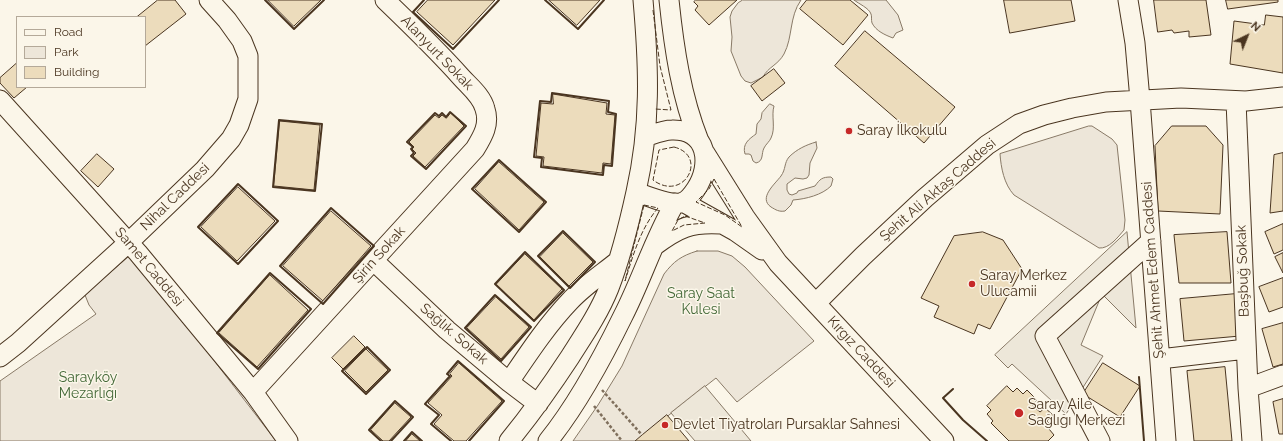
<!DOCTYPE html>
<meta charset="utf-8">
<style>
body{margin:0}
#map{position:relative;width:1283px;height:441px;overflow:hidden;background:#fbf6e9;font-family:Raleway,sans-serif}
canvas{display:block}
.legend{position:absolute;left:16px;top:16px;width:130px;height:72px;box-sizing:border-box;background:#fbf6e9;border:1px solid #b4a999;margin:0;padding:5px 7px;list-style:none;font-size:12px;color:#4a3520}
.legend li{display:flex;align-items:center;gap:8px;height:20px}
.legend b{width:20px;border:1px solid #b4a999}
.north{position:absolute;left:1227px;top:16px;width:40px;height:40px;-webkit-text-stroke:3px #fbf6e9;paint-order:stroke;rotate:43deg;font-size:11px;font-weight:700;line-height:16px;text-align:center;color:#4a3520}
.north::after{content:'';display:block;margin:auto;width:14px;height:18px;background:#4a3520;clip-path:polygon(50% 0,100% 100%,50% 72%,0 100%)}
</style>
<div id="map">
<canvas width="1283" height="441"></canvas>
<ul class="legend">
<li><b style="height:5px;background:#fbf6e9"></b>Road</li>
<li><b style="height:11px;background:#ede6d9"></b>Park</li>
<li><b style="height:11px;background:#ecdcbc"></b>Building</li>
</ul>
<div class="north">N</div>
</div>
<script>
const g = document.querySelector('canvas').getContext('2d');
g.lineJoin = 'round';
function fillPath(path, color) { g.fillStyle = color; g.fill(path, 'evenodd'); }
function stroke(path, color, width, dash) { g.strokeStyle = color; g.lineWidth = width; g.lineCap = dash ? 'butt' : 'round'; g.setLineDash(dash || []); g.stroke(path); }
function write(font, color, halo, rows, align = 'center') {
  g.font = font + ' Raleway,sans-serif'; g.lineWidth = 3; g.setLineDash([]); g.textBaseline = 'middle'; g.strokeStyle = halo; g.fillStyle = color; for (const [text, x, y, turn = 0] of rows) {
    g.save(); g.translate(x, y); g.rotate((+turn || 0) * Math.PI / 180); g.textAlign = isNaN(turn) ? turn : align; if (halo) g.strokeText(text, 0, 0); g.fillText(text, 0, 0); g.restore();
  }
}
const green = new Path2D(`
 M743,0H801C789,17 793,37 784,54C778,65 768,67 763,77L751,83L745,81L741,76L731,51L732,37L730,17L732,11L738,3Z
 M854,0H886L898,15L903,30L896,33L893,38C885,35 876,31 872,23C871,20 872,16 871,14C869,8 859,4 854,0Z
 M770,104L774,106C771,116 776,128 771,138C770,141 766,144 764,148C761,154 764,161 756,163L753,161L751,155L749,154H745C742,144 749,139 756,134L757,124L761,119L762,113Z
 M1089,126H1092L1112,139L1117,145L1125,220L1124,230C1118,237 1109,249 1099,248L1014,195C1004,184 1001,168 1000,154Z
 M816,142L817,148L810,163L809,175L807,178L803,179L795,178L787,184V190L789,194L792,195L797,193L798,191L815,186C820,179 822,177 831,177L833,179L831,186C822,195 806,199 793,200L791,205L785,211C779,212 776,210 771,207C758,198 775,184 781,176C786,169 784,163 789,157C797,149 806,145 816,142Z
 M697,251H718L732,256L745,267L814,341L737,402L716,378L636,441H573L598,405L622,366L664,274C674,261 681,256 697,251Z
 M132,254L276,441H0V381L96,314L89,305L85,295Z`);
const parking = new Path2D(`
 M1127,232L1136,328L1102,294L1081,345L1103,356L1066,414L1012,364L1008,368L995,355Z
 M705,386L751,441H695L671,413Z`);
const building = new Path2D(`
 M158,0H175L186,14L145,46V17H137Z
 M268,0H321L294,26Z
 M428,0H495L453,45L417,12Z
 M549,0H600L577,25Z
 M696,0H737L709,25L695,10L698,6L694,2Z
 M807,0H850L868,15L843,45L800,9Z
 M1004,0H1071L1075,21L1010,33Z
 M1154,0H1206L1211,35L1189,37V31L1174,33L1172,30L1158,32Z
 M1226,0H1278V2L1228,9Z
 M1266,15L1283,17V73L1230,64L1234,21L1264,25Z
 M865,31L955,107L924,143L835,66Z
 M17,63V87H27L14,98L0,83V78Z
 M774,69L785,83L762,101L751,86Z
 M553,94L607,103L606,114L615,115L611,164L603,163L602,173L543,166L544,157L536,156L541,103L553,104Z
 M451,113L464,126L425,167L413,156L416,153L412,149L414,147L409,142L435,115L439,118L442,115L446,118Z
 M280,121L320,125L314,190L274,186Z
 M1172,126H1206L1223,145L1220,214L1158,211L1155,146Z
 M1283,153V211L1270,213L1274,155Z
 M97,154L114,169L98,187L81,171Z
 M499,162L544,202L519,230L475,189Z
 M238,187L275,221L237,261L201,227Z
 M331,211L371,246L323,301L283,266Z
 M1283,224V250L1274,254L1265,232Z
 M983,232L1003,240L1022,269L990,329L978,324L974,334L934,317L939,306L921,298L954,236Z
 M1227,232L1231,283H1179L1174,235Z
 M563,233L593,262L569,286L540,257Z
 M1283,253V273L1275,257Z
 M525,254L562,289L534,320L496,285Z
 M270,275L308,310L257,367L219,333Z
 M1283,278V307L1269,312L1259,287Z
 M1236,294L1240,336L1184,341L1180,299Z
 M496,297L529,327L501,359L467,328Z
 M1283,323V364L1273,367L1262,329Z
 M354,336L365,347L343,369L332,358Z
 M366,349L388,370L366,392L345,371Z
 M459,363L502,401L466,441H454L434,424L442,415L428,403L452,376L450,374Z
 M1103,363L1140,386L1120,417L1083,394Z
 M1225,367L1232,441H1194L1187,371Z
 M1007,386L1013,392L1017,388L1023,394L1027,390L1037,400L1032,405L1040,412L1045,408L1053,415L1047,421L1052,426L1049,429L1054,435L1048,441H1009L991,423L993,421L987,414L991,410L987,406Z
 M1283,399V434H1279L1273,402Z
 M395,403L411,417L389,441H383L371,430Z
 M667,415L689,441H635L642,435Z
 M412,434L420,441H406Z`);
const path = new Path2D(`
 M602,390L642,435
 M594,406L622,441`);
const minor = new Path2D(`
 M643,0C649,68 651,125 636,192C647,196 668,205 680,203C687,202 692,195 696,189C712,165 708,129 672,130C663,130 654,134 645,137
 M669,0C674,48 681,96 699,141
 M1128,0L1135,43L1140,100L1166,441
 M0,100L138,253L253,392L288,441
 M1236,101L1248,388L1252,441
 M705,153L745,217L778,263L944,441
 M683,202L735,231L762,250
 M654,246C678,228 691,222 721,224
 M374,261L447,330L509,382L538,404
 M816,303L863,256L925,198L987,145L1019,124L1044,115L1072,108L1106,102L1181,98L1246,101L1283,97
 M0,357L18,343L129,242L205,169L231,139L239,125L248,99V56L242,41L227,20L209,0
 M1160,359L1246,349
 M509,382C528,354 547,325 570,301C584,286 602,274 618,261
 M1248,388L1283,375
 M253,392L475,149C483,136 490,124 485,109C482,96 469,86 461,77C437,50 411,25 385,0
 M509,441C531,414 551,386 570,357C584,335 599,313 609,288C621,257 629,224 636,192
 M548,441C578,404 602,359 623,316C642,279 654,239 675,203
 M1100,441L1045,336L1151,241`);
const fence = new Path2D(`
 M653,10L660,66L671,110L655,109
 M674,147C709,156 684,203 653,180L659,150Z
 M714,179L742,227L725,215L696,202L709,189Z
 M644,205L658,208C640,229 633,256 625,281Z
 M685,216L705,223L684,225L672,231L678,220Z`);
const wall = new Path2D(`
 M265,0L294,29L324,0
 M424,0L413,12L453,49L499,0
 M545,0L578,29L604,0
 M552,93L609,101L608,112L616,114L612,166L604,165L603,175L541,167L542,158L534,157L540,101L551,102Z
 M450,112L466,126L426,169L411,156L414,153L411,149L413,147L407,142L435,113L439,116L442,113L446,117Z
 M279,120L322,124L315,191L273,187Z
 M499,160L546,202L519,232L472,189Z
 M238,184L278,221L238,264L198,227Z
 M331,208L374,246L323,304L280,266Z
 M563,231L595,262L570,288L538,256Z
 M525,252L564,290L534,321L495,284Z
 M270,273L311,309L258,369L217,333Z
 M495,295L531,327L501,361L465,328Z
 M367,347L390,370L366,394L342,371Z
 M1139,377L1144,441
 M953,389L943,398L963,420L987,441
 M381,441L369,430L395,401L413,417L391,441
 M404,441L412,432L422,441
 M451,441L431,424L439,415L425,404L450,376L447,374L458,361L504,401L469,441`);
const markers = [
 [849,131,4,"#c62828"],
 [972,284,4,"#c62828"],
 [1019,413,5,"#c62828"],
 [665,425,4,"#c62828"]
];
const streetNames = [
 ["Alanyurt Sokak",437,53,46],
 ["Şehit Ali Aktaş Caddesi",938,190,-41],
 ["Nihal Caddesi",175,197,-44],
 ["Şirin Sokak",379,255,-48],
 ["Samet Caddesi",149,267,50],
 ["Şehit Ahmet Edem Caddesi",1153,270,-94],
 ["Başbuğ Sokak",1243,271,-92],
 ["Sağlık. Sokak",454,334,41],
 ["Kırgız Caddesi",861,352,47]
];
const poiNames = [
 ["Saray İlkokulu",857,131],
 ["Saray Merkez",980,276],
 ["Ulucamii",980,292],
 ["Saray Aile",1028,405],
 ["Sağlığı Merkezi",1028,421],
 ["Devlet Tiyatroları Pursaklar Sahnesi",673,425]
];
const parkNames = [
 ["Saray Saat",701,294],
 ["Kulesi",701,310],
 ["Sarayköy",88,378],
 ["Mezarlığı",88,394]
];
fillPath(green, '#ede6d9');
stroke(green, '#887966', 1);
fillPath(parking, '#ede7d9');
stroke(parking, '#887966', 1);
fillPath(building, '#ecdcbc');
stroke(building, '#4a3520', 1);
stroke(minor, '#4a3520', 21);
stroke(path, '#7f6f5c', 2.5, [3, 2]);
stroke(minor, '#fbf6e9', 19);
stroke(fence, '#4a3520', 1, [5, 2]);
stroke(wall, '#4a3520', 2);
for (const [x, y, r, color] of markers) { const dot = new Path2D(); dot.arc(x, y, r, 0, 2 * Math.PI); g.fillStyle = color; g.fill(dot); stroke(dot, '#fbf6e9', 1.5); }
write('14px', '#4a3520', '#fbf6e9', streetNames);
write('14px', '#4a3520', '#fbf6e9', poiNames, 'left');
write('14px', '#436837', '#fbf6e9', parkNames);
</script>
